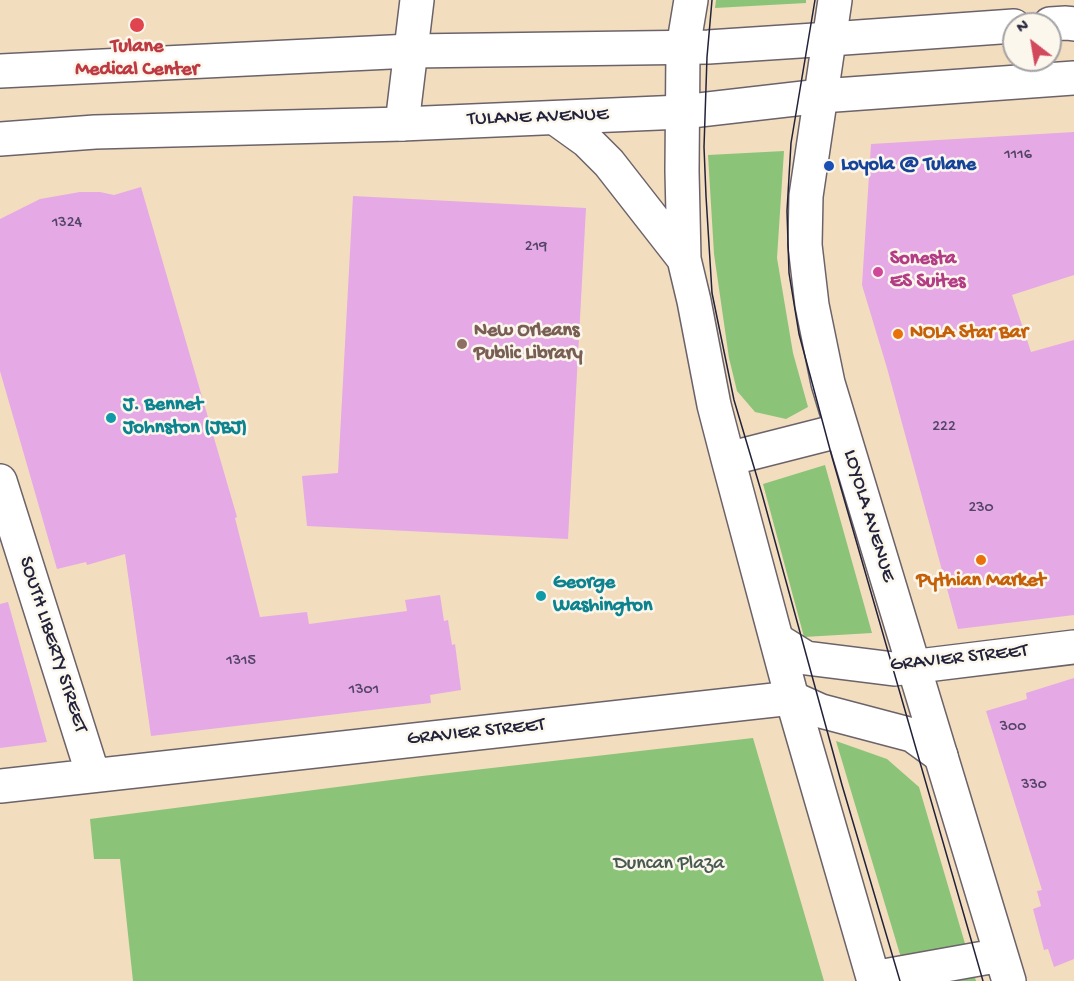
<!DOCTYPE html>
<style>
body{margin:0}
#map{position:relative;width:1074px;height:981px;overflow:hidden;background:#f3ddbf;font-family:"Gochi Hand",sans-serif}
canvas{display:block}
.north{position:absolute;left:1002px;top:12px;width:60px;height:60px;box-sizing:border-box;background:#fbf7ec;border:2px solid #a4a2a5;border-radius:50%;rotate:329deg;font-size:16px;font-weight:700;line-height:24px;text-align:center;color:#22223b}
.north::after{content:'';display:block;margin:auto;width:21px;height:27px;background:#d1495b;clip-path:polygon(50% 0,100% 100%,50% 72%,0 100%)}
</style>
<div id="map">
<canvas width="1074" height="981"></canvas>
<div class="north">N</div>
</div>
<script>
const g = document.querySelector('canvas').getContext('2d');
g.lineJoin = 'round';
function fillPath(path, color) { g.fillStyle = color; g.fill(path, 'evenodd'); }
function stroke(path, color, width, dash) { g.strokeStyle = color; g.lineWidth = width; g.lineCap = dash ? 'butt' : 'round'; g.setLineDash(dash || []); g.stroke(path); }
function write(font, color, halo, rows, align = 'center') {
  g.font = font + ' "Gochi Hand",sans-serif'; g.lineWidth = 5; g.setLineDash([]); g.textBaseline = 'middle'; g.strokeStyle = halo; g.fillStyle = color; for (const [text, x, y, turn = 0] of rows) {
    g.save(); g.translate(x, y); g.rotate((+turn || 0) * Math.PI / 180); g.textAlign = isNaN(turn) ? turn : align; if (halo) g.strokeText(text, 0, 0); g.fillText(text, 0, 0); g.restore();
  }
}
const green = new Path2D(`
 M716,0H806V3L715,8Z
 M784,151L777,258L793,353L808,407L786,419L755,412L737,391L729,358L714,254L708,155Z
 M825,465L872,633L804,637L763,484Z
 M753,738L824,981H133L120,859H94L90,819L422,776Z
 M836,741L887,759L919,787L976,981H908Z`);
const building = new Path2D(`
 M1074,132V275L1012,295L1031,352L1074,340V615L958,629L887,368L862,285L871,144Z
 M141,187L237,517L235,518L260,617L307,612L309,624L407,611L405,600L440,595L444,621L448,620L452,645L455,644L461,690L430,695L431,703L151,736L125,554L87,565L86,562L57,569L0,371V219L40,199L80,192H100L114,195Z
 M353,196L586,208L568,539L307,526L302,476L338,473Z
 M8,602L47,742L0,748V604Z
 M1074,678V959L1054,967L1048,949L1044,950L1033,909L1041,906L1037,891L1042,890L986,711L1027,699L1026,693Z`);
const minor = new Path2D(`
 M1050,24L1066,23L1074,24
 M830,39L1014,26
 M821,96L1074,78
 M402,124L417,0
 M0,481L93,775
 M777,640L806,658L894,669L1074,647
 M0,786L792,698L821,711L912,735L941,756`);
const tertiary = new Path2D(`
 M0,71L411,51L708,47L830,39
 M0,139L95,132L402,124L682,112L821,96`);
const secondary = new Path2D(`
 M691,0L683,48L682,171L684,259L694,301L714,405L728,459L792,698L874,981
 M835,0L806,196L805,245L812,305L828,383L1009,981
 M555,118L587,141L609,163L684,259
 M728,459L842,430
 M873,978L1001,955`);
const tram = new Path2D(`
 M712,0L707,57L704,147L706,196L712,293L734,400L762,494L842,785L900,981
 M815,0L791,143L787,211L789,273L799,334L832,457L983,981`);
const markers = [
 [137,25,8,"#e0444e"],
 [829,166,6,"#1a4fb4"],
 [878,272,6,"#d1479c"],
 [898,334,6,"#e8710a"],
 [462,344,6,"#8d6e63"],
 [111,418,6,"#0f9aa8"],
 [981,560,6,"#e8710a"],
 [541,596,6,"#0f9aa8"]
];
const numberNames = [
 ["1116",1018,156],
 ["1324",67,224],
 ["219",536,248],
 ["222",944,428],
 ["230",981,509],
 ["1315",241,662],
 ["1301",364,691],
 ["300",1013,728],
 ["330",1034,786]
];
const healthNames = [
 ["Tulane",137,48],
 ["Medical Center",137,71]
];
const streetNames = [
 ["TULANE AVENUE",538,118,-2],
 ["LOYOLA AVENUE",868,516,73],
 ["SOUTH LIBERTY STREET",52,645,72],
 ["GRAVIER STREET",959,659,-6],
 ["GRAVIER STREET",476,733,-6]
];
const transitNames = [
 ["Loyola @ Tulane",841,166]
];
const hotelNames = [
 ["Sonesta",890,260],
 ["ES Suites",890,283]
];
const educationNames = [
 ["New Orleans",474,332],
 ["Public Library",474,355]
];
const foodNames = [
 ["NOLA Star Bar",910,334],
 ["Pythian Market",981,582,"center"]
];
const cultureNames = [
 ["J. Bennet",123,406],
 ["Johnston (JBJ)",123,429],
 ["George",553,584],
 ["Washington",553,607]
];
const parkNames = [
 ["Duncan Plaza",669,865]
];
fillPath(green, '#8bc479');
fillPath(building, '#e5a9e6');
stroke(minor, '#6b6369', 36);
stroke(tertiary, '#6b6369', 36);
stroke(secondary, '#6b6369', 36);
stroke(minor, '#fff', 33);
stroke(tertiary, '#fff', 33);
stroke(secondary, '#fff', 33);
stroke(tram, '#22223b', 1.5);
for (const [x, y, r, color] of markers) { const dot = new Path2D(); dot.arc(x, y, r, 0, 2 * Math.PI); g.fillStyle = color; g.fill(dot); stroke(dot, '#fbf7ec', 2); }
write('16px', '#534466', null, numberNames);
write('bold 20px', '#be3a42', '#fbf7ec', healthNames);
write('20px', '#22223b', '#fbf7ec', streetNames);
write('bold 20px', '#164399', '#fbf7ec', transitNames, 'left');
write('bold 20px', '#b23c85', '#fbf7ec', hotelNames, 'left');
write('bold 20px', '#785e54', '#fbf7ec', educationNames, 'left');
write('bold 20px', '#c56008', '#fbf7ec', foodNames, 'left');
write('bold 20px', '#0d838f', '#fbf7ec', cultureNames, 'left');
write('20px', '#475b51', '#fbf7ec', parkNames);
</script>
